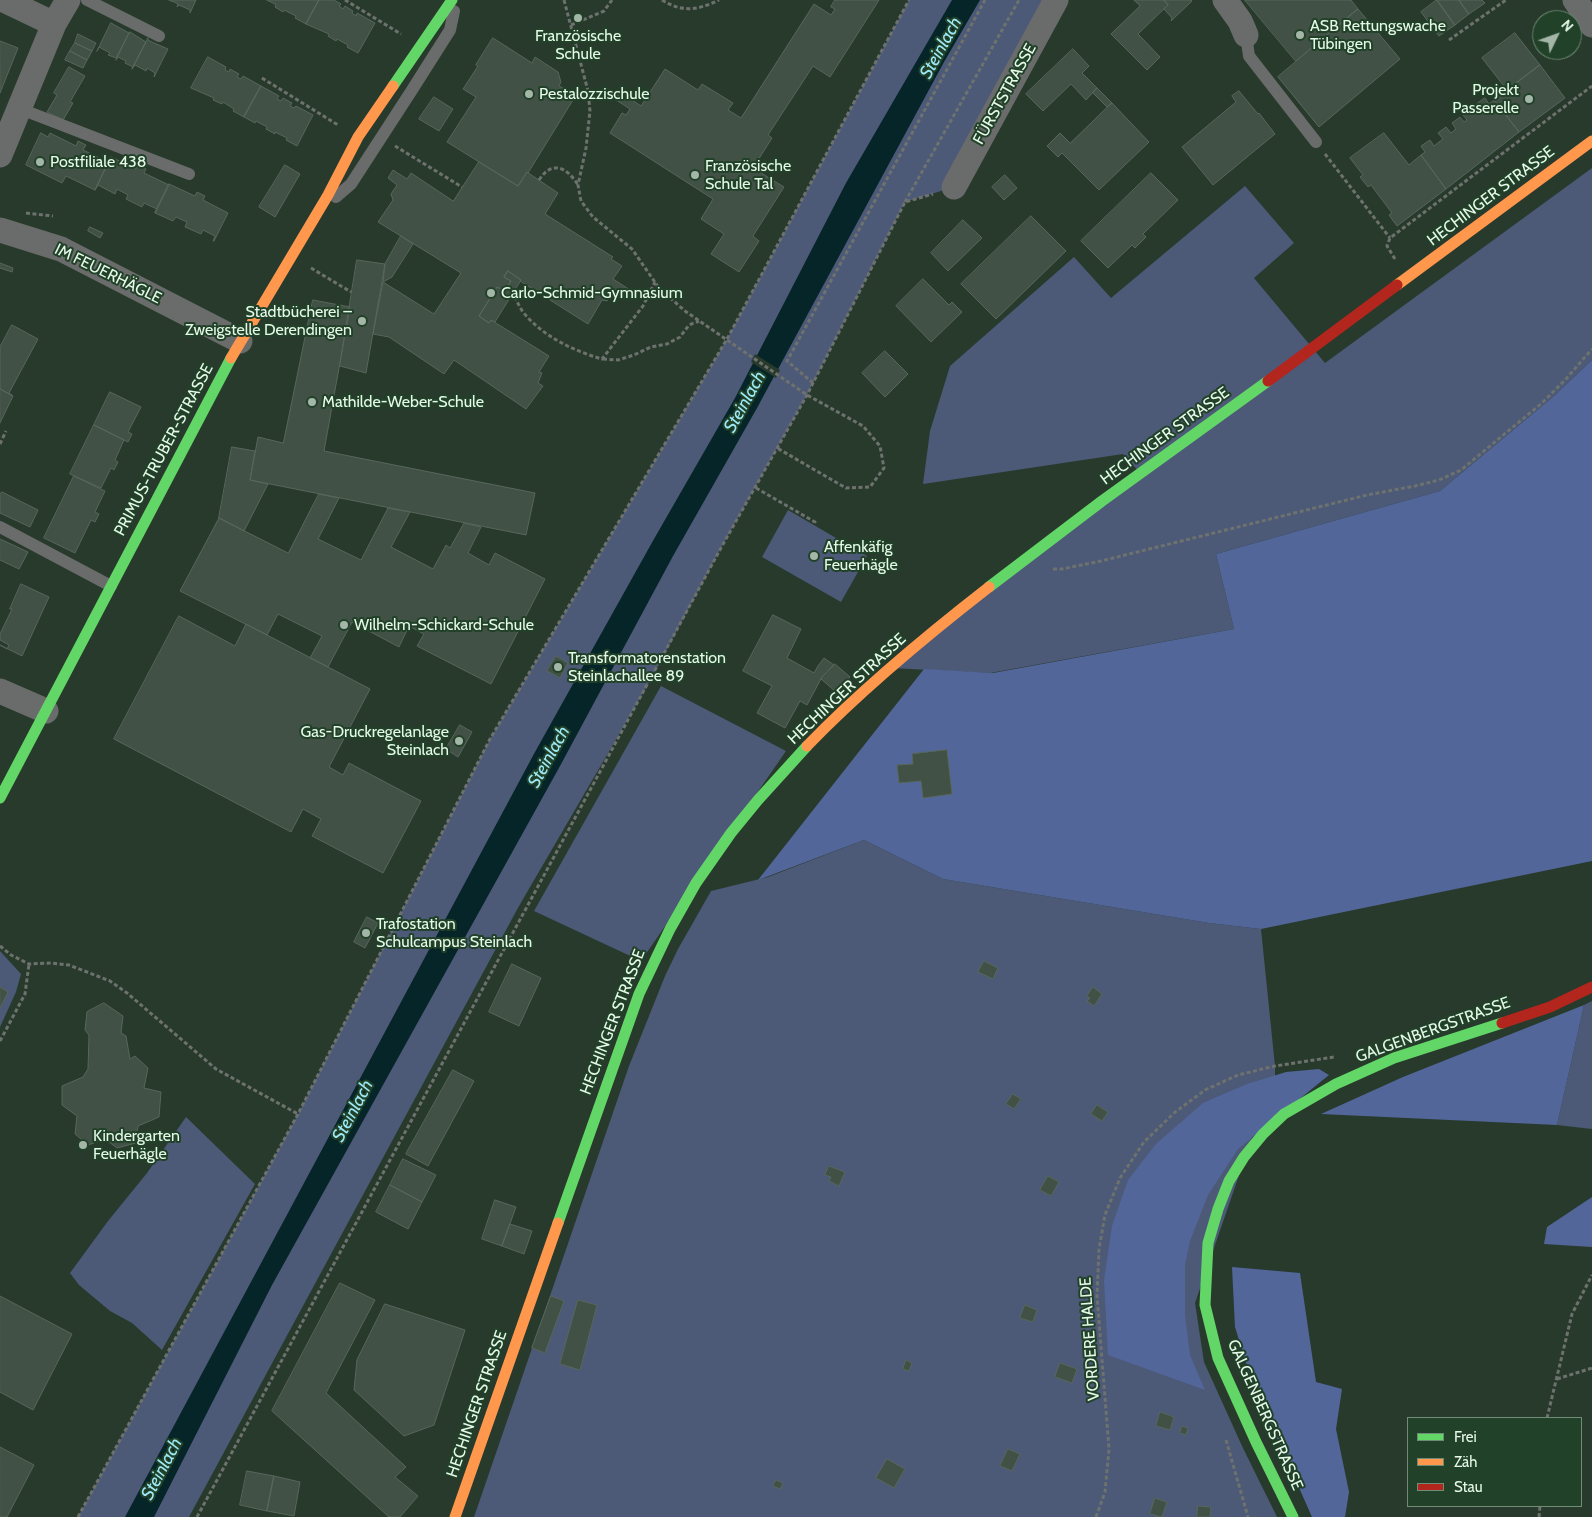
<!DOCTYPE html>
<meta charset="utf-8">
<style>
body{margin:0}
#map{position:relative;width:1592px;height:1517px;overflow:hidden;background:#283a2c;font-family:Cabin,sans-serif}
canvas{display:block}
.legend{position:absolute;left:1407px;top:1417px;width:175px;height:90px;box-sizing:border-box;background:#214129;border:1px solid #708b76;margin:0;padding:6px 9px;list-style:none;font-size:15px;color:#e6f9e9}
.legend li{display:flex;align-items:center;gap:10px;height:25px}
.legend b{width:25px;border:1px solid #708b76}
.north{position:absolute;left:1532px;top:10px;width:50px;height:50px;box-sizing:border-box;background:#214129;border:1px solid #708b76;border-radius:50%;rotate:48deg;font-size:14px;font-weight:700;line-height:20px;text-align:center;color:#e6f9e9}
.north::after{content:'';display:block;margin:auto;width:18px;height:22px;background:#a4b6a7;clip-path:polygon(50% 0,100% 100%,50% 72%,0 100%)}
</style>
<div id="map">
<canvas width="1592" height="1517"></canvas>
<ul class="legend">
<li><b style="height:6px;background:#63d668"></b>Frei</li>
<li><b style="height:6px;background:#ff974d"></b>Zäh</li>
<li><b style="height:6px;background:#b3261e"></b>Stau</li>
</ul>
<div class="north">N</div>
</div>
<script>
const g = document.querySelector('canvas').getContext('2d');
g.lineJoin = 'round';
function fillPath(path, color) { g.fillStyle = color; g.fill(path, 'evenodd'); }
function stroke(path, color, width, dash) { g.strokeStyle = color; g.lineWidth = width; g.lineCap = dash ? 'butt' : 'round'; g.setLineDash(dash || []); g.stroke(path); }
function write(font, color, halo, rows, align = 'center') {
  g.font = font + ' Cabin,sans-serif'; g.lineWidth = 4; g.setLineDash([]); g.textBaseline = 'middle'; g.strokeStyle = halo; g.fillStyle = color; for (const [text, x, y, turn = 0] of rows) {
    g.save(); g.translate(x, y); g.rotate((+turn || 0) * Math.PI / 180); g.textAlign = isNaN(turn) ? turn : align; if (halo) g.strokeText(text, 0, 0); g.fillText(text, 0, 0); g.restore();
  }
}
const green = new Path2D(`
 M909,0H1056L954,187L905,202L807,395L722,546L650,681L519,906L189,1517H78L298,1114L490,739L727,339Z
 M1592,168V360L1554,396L1440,491L1216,554L1234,629L990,673L891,668L1141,474L1123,454L923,484L930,431L950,366L1074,257L1111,298L1245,186L1294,243L1254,278L1325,363Z
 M788,510L867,556L841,602L762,557Z
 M661,686L786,751L641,961L534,911Z
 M864,840L943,879L1209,923L1261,929L1275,1066V1113L1254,1132L1195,1303L1204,1362L1242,1446L1277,1517H474L629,1066L665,976L678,949L711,891L768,877Z
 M0,951L21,974L16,992L0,1027Z
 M1592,1001V1129L1557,1125L1584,1005Z
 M186,1117L255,1184L162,1350L132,1323L110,1311L79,1285L70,1273L108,1221L147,1173Z`);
const forest = new Path2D(`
 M1592,360V861L1261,929L1209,923L943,879L864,840L758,880L924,669L993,673L1234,629L1216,554L1440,491L1554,396Z
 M1584,1005L1557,1125L1321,1114L1403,1077Z
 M1319,1069L1329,1075L1238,1149L1208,1195L1190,1241L1185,1265V1315L1190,1355L1205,1390L1108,1355L1104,1280L1112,1226L1128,1180L1156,1144L1203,1103L1247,1084L1286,1072Z
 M1592,1197V1247L1544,1244L1547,1227Z
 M1232,1267L1300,1273L1316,1382L1342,1389L1336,1429L1349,1492L1345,1517H1312L1251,1379L1235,1327Z`);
const water = new Path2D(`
 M952,0H980L944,62L757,408L673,556L560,766L272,1285L154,1517H125L535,752L654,539L735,398L846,183Z`);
const pier = new Path2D(`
 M755,354L780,370L776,378L751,362Z`);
const building = new Path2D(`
 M169,0H196L190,13V10L179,5L177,7L178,4Z
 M267,0H319L306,24L295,18L296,16L284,10L283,12L275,7L276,5Z
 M319,0H334L341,4L339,6L343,9L345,6L353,11L352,13L356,16L357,13L375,23L358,53L347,47L348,45L337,39L336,41L328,36L329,34L306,24Z
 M835,0H879L830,77L813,66L768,135L772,138L753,168L784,187L753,236L759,241L739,272L711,254L724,234L701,219L713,199L610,133L622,113L626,115L630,109L613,98L618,91L641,106L665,69L698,90L702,84L733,103L728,110L741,118L814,4L831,15L835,9L831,7Z
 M1134,0H1164L1168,5L1138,34L1160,57L1147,70L1111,34L1140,6Z
 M1164,0H1191L1192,1L1171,21L1172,18L1164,9L1168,5Z
 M1245,0H1351L1358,9L1296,61Z
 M1437,0H1459L1469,14L1455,25Z
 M1437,0L1455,25L1439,36L1421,12Z
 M1459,0H1482L1485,3L1469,14Z
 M1358,9L1400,59L1319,127L1278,77Z
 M111,23L129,33L116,58L108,55L110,53L99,47L97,51Z
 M130,32L146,42L133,67L125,63L126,61L118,57L116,60Z
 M1515,33L1540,65L1507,90L1482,58Z
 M78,34L96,43L92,51L75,43Z
 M148,38V40L154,43L168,49L154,77L155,73L147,68L146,71L135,65L132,69Z
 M493,38L532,63L535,57L558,72L561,82L559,86L576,95L528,173L527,172L518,186L447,142L476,97L463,89L478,66L476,65Z
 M0,41L18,48L0,93Z
 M75,43L92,51L87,60L70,51Z
 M1073,49L1089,66L1082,73L1097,88L1086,100L1071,84L1043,111L1026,94Z
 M70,51L87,60L83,68L65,60Z
 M208,57L226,67L225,70L229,72L230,69L239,74L237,77L241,79L243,76L261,86L244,117L233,111L234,109L223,102L222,104L213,100L214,98L191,88Z
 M1540,65L1565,98L1519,132L1494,100Z
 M69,67L85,76L70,102L73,103L63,120L47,112L57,95L54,93Z
 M261,86L279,96L277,99L281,101L283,98L292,103L290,106L294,108L296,106L313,115L297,146L286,140L287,138L275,132V134L266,129L267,127L256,121L255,123L244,117Z
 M1097,88L1112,103L1107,107L1093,93Z
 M1239,91L1258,114L1259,113L1275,134L1213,185L1182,147L1236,102L1232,96Z
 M434,97L453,109L439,131L419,119Z
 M1485,98L1489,104L1494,100L1519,132L1446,189L1421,155L1425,152L1421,146L1430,140L1434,146L1443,139L1438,133L1446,127L1451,133L1456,129L1452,123L1460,117L1464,122L1467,120L1463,115L1472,108L1476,114L1481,110L1477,104Z
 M1112,103L1149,142L1099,190L1062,153L1058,157L1047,146L1060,133L1070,143Z
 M41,133L48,137L50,133L76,146L78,141L86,145L83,150L108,162L111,157L95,190L66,176L62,183L26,165Z
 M1384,133L1409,165L1421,155L1446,189L1397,226L1389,215L1392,213L1371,185L1368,187L1360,177L1363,175L1350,158Z
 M111,157L136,169L138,165L146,169L144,173L169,185L155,213L157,209L144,203L142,207L126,199L128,195L117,189L115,194L98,185L95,190Z
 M479,162L518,186L527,172L558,193L545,214L613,257L611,259L622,266L613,279L630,290L624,299L613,292L607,301L602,300L588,324L520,281L521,280L508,271L504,277L511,281L505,291L497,287L479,316L489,323L491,320L549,356L539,372L542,373L538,383L543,386L526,409L454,360L444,374L389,337L373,334L383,282L434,314L461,273L378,222L393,200L391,194L397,185L388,178L393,170L407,179L411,173L453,201Z
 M285,165L300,174L275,217L259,207Z
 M1151,173L1178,200L1143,234L1146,237L1135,248L1132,245L1108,268L1081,241Z
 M1005,175L1017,188L1004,200L992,187Z
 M169,184L195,196L197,192L205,196L203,200L228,213L214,241H213L215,236L203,230L201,234L185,227L187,222L176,217L173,221L155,213Z
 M1031,216L1066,251L996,319L961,284Z
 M963,220L982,238L948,271L931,253Z
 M90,227L103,233L100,238L88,231Z
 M401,236L413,244L392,277L383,282L385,264Z
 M357,260L385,264L366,373L340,366Z
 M0,263L13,268L12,272L0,268Z
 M508,271L521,280L495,322L491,320L489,323L479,316L497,287L505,291L511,281L504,277Z
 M923,279L949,305L952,302L962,312L931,342L896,306Z
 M313,300L350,307L324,451L535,493L526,535L250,480L258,437L283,443Z
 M12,325L38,339L9,393L13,396L0,389V347Z
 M885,351L908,374L885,397L862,373Z
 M0,389L13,396L0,423Z
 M110,392L141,407L128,432L132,434L128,442L94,425Z
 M94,425L124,440L115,460L118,462L114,470L111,468L101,488L70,474Z
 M232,447L255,451L250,480L268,484L244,531L219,518Z
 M74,476L105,491L95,512L99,514L95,522L91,520L75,553L44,538Z
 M2,492L38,510L30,527L0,513V495Z
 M319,494L339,498L318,539L361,560L388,508L410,512L391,547L433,569L446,545L450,548L464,523L481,527L468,553L489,565L495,553L545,579L491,684L417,646L424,634L409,626L399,647L352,622L328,667L310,658L322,636L278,614L267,635L180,591L219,518L288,553Z
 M0,539L28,552L19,569L0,560Z
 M21,584L49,597L22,656L0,645L7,649L9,645L0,640V634L12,609H10Z
 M773,615L801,629L787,658L814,673L818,666L824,658L834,665L822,677L807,705L800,701L785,728L757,713L772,686L743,671Z
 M179,616L235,646L246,624L370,689L329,767L343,775L349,763L421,801L383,873L312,836L321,819L303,809L291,832L114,739Z
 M556,656L568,663L560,678L547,671Z
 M835,664L850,677L836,692L821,679Z
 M460,725L472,732L458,757L446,749Z
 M947,750L952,794L923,798L921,781L899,783L897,765L913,764L912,754Z
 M367,917L378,923L365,948L354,942Z
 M984,961L998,968L993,979L978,972Z
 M512,964L541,978L519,1026L489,1012Z
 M0,987L8,992L0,1008Z
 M1093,987L1102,994L1094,1006L1087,1001L1090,998L1087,996Z
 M104,1003L123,1016L121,1033L126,1036L130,1059L135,1056L148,1068L144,1088L161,1092L159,1117L138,1126L136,1143L117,1148L105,1139L88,1145L75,1134L77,1116L62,1105V1086L83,1077L88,1069L89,1035L85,1030L87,1012Z
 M453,1070L474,1081L428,1166L406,1154Z
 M1013,1094L1021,1099L1014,1109L1006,1104Z
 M1097,1105L1108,1112L1102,1121L1091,1114Z
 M403,1159L436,1175L422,1202L390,1185Z
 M829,1166L845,1172L839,1186L829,1181L831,1177L825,1175Z
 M1048,1176L1059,1182L1051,1196L1040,1190Z
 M390,1185L422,1202L408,1229L376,1212Z
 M495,1200L516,1207L502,1246L482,1239Z
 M510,1224L532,1231L524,1254L502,1246Z
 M340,1283L375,1300L326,1393L406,1467L395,1477L418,1496L400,1517H389L272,1411Z
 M0,1296L72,1334L33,1410L0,1392Z
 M551,1296L564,1301L545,1353L532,1348Z
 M578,1300L597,1305L580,1370L560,1364Z
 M385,1304L465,1330L434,1425L404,1436L354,1390L357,1360Z
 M1025,1305L1037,1310L1033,1322L1020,1318Z
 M906,1360L912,1363L909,1371L903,1369Z
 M1060,1363L1077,1369L1072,1383L1055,1377Z
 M1160,1412L1174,1417L1170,1430L1156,1426Z
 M1182,1426L1188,1428L1186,1435L1180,1433Z
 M0,1447L34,1465L7,1517H0Z
 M1008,1449L1020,1454L1012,1471L1000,1466Z
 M887,1459L905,1469L894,1488L876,1478Z
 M247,1471L274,1476L267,1511L240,1505Z
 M274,1476L300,1482L294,1516L267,1511Z
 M776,1480L783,1483L780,1489L773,1486Z
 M1155,1498L1167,1502L1162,1517L1150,1514Z
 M1198,1506L1211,1507L1210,1517H1197Z`);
const path = new Path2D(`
 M345,0L401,34
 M564,0L588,91L590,111L586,148L578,185L581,201L593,217L632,249L659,288L685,311L807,395L863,426L880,446L884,468L870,487L846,488L777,448
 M662,0C683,13 698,10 719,0
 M571,25L604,11L612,0
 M1449,40L1506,0
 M262,78L338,125
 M395,146L462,187
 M1325,154L1390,238
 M539,180C552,160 567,167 578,185
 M905,202L1019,0
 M26,213L53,216
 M1395,259L1387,246L1390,238L1592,86
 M311,268L351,292
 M507,286C515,293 517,304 523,312C542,336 574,351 602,359L643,306L655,282
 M603,359L618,360L634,355L651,347L667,344L680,337L689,325L699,321
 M813,383L787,361L985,0
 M0,444L6,431
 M756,488L815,522L813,525
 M1053,569H1062L1101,561L1367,495L1415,486L1439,480L1461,470L1542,403L1565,380L1592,349
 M0,946L11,955L29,964L51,963L69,965L110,981L127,993L216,1069L298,1114
 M0,1041L25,994L29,964
 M1557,1379L1592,1368
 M1547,1418L1572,1314L1592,1275
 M1226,1440L1248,1517
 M78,1517L298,1114L490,739L727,339L909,0
 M197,1517L722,546L807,395L905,202L933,194
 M1096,1517L1105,1492L1109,1449L1097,1296L1099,1249L1105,1215L1120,1178L1144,1142L1174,1113L1205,1090L1238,1075L1275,1066L1334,1057
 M1539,1517L1540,1506`);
const lane = new Path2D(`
 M87,0L159,36
 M1246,35L1249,56L1316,142
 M18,108L189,174
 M336,197L351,184L412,90L450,30L454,11
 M0,527L111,586`);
const street = new Path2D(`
 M4,0L54,24
 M1225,0L1240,21L1246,35
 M1575,0L1592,25
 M0,155L54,24L68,0
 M954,187L1056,0
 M0,230L61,249L240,341
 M0,691L46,711`);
const fast = new Path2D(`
 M393,86L452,0
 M989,587L1102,501L1268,381
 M0,798L231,358
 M558,1223L639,994L670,929L696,883L731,833L758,800L807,746
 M1293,1517L1256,1442L1218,1358L1205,1305L1208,1243L1218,1209L1229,1181L1244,1157L1263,1134L1284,1114L1336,1084L1394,1058L1502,1023`);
const slow = new Path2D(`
 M1397,285L1592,141
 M231,358L328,195L358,137L393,86
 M807,746C863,688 926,636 989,587
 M455,1517L558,1223`);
const jam = new Path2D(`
 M1268,381L1397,285
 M1502,1023L1550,1007L1592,987`);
const markers = [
 [578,18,5,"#a4b6a7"],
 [1300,35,5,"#a4b6a7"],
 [529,94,5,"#a4b6a7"],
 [1529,99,5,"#a4b6a7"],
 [40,162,5,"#a4b6a7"],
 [695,175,5,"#a4b6a7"],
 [491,293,5,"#a4b6a7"],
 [362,321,5,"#a4b6a7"],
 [312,402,5,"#a4b6a7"],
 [814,556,5,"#a4b6a7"],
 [344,625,5,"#a4b6a7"],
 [558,667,5,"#a4b6a7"],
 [459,741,5,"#a4b6a7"],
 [366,933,5,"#a4b6a7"],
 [83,1145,5,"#a4b6a7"]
];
const poiNames = [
 ["ASB Rettungswache",1310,26],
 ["Tübingen",1310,44],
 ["Französische",578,36,"center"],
 ["Schule",578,54,"center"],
 ["Projekt",1519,90,"right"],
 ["Passerelle",1519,108,"right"],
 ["Pestalozzischule",539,94],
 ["Postfiliale 438",50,162],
 ["Französische",705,166],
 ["Schule Tal",705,184],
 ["Carlo-Schmid-Gymnasium",501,293],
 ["Stadtbücherei –",352,312,"right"],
 ["Zweigstelle Derendingen",352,330,"right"],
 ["Mathilde-Weber-Schule",322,402],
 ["Affenkäfig",824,547],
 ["Feuerhägle",824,565],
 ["Wilhelm-Schickard-Schule",354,625],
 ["Transformatorenstation",568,658],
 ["Steinlachallee 89",568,676],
 ["Gas-Druckregelanlage",449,732,"right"],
 ["Steinlach",449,750,"right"],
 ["Trafostation",376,924],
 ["Schulcampus Steinlach",376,942],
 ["Kindergarten",93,1136],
 ["Feuerhägle",93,1154]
];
const streetNames = [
 ["FÜRSTSTRASSE",1005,94,-61],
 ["HECHINGER STRASSE",1491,196,-37],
 ["IM FEUERHÄGLE",108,274,26],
 ["HECHINGER STRASSE",1165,436,-36],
 ["PRIMUS-TRUBER-STRASSE",164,450,-62],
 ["HECHINGER STRASSE",847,689,-43],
 ["HECHINGER STRASSE",613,1022,-69],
 ["GALGENBERGSTRASSE",1433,1030,-20],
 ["VORDERE HALDE",1090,1339,-94],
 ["HECHINGER STRASSE",477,1404,-71],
 ["GALGENBERGSTRASSE",1265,1415,66]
];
const waterNames = [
 ["Steinlach",941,48,-61],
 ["Steinlach",745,402,-61],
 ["Steinlach",549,757,-61],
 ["Steinlach",353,1111,-62],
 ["Steinlach",162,1469,-62]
];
fillPath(green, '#4c5977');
fillPath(forest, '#53669a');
fillPath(water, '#052528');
fillPath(pier, '#283a2c');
fillPath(building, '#425145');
stroke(building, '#57675b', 1);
stroke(path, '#6d726e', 3, [4, 2.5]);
stroke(lane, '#6a6c6b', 12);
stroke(street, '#6a6c6b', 25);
stroke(fast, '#63d668', 11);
stroke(slow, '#ff974d', 11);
stroke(jam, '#b3261e', 11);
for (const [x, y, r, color] of markers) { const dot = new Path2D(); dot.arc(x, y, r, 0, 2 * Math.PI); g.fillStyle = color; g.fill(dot); stroke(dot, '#214129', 2); }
write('16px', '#e6f9e9', '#214129', poiNames, 'left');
write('16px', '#e6f9e9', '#214129', streetNames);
write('italic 18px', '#9ce9f7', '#214129', waterNames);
</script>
